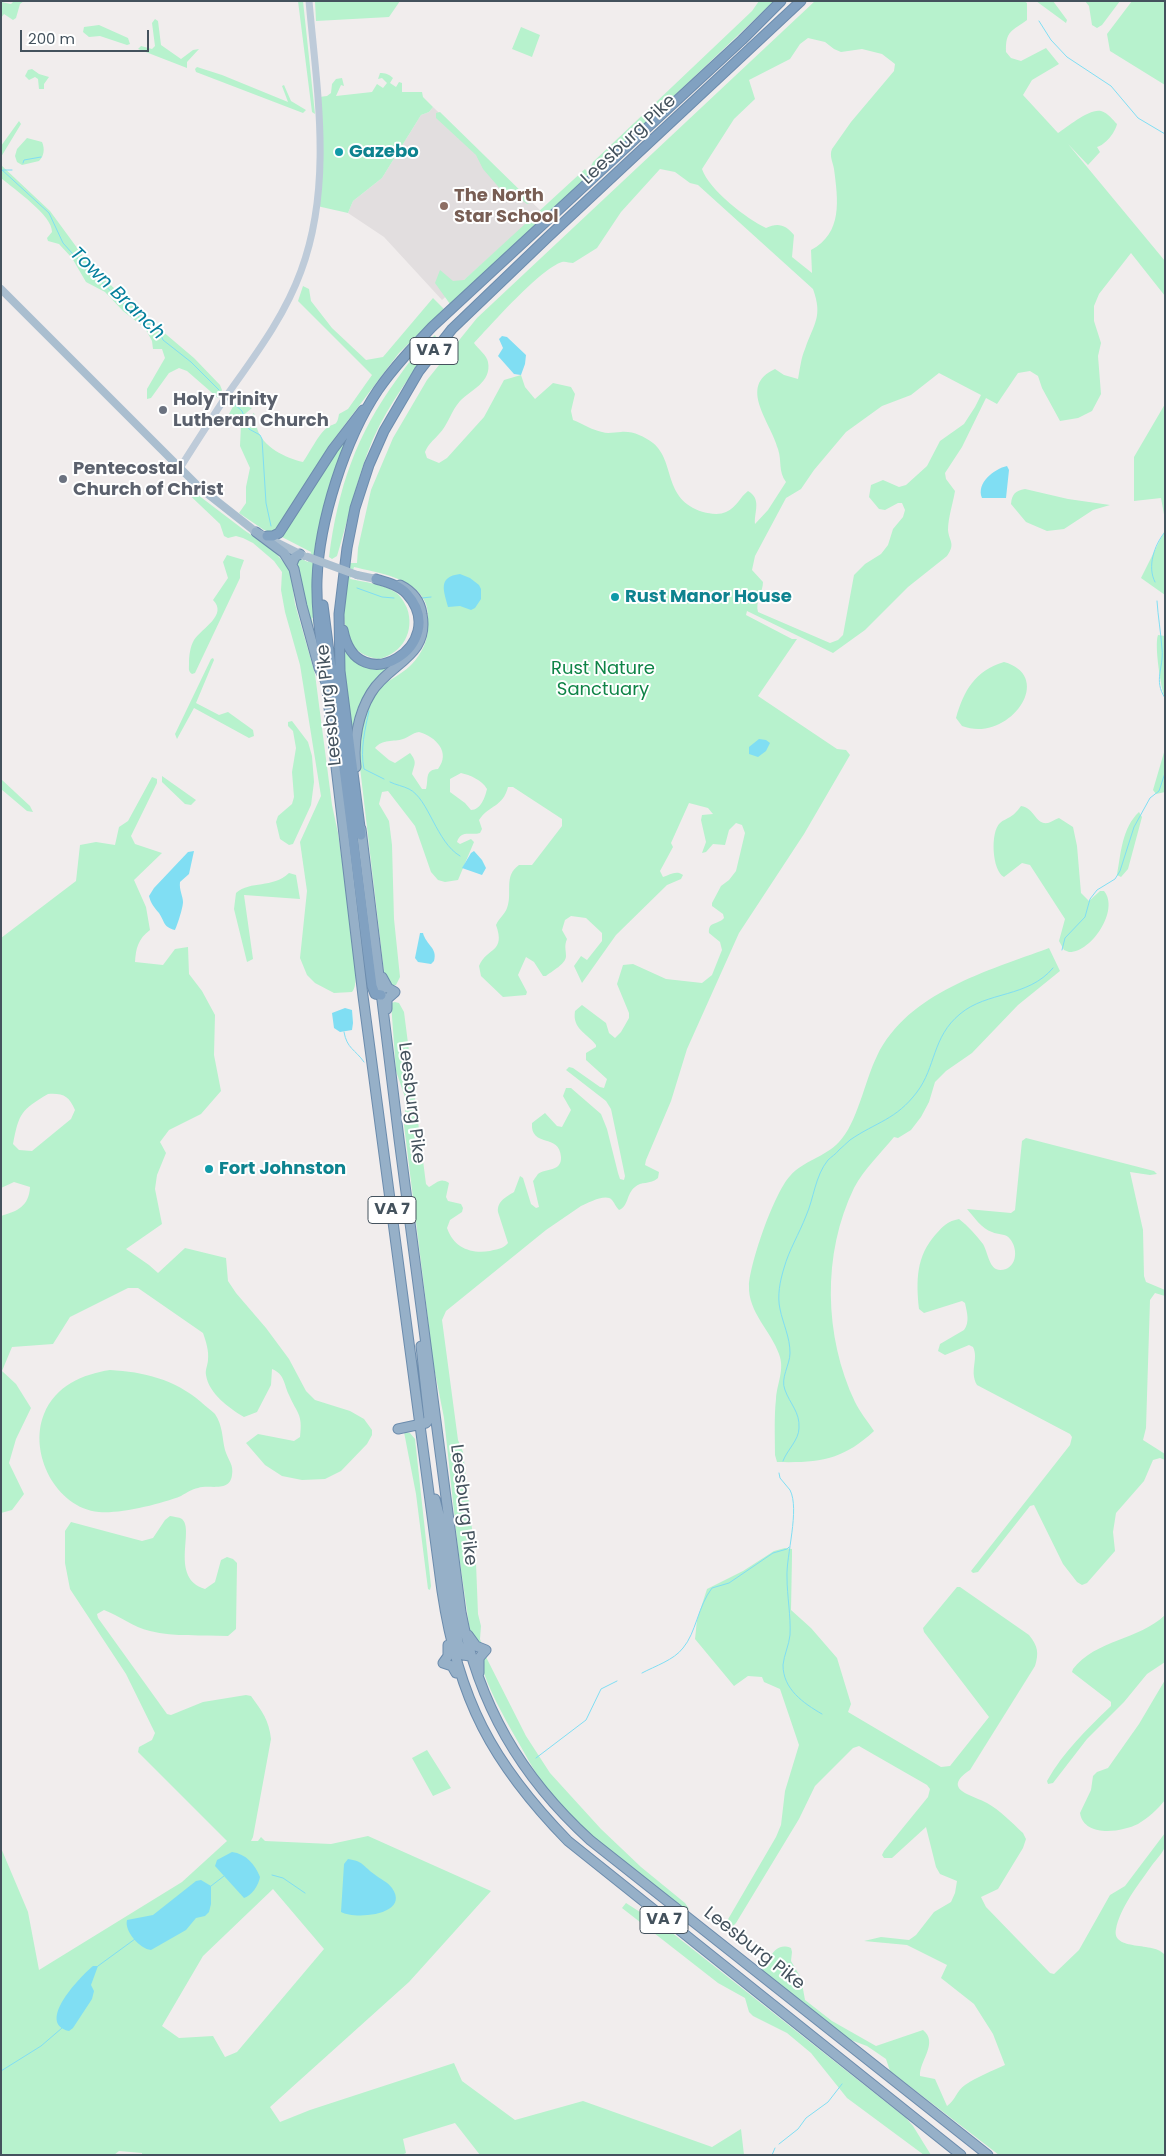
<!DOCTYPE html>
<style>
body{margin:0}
#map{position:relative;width:1166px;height:2156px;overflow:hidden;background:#f1eded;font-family:Poppins,sans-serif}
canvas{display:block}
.frame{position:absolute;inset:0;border:2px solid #44525d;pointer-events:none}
.scale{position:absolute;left:20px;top:30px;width:129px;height:22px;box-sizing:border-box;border:2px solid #44525d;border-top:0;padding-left:6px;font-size:15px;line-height:18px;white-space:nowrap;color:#44525d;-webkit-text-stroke:4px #fff;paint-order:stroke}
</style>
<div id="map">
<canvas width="1166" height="2156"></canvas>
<div class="frame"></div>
<div class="scale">200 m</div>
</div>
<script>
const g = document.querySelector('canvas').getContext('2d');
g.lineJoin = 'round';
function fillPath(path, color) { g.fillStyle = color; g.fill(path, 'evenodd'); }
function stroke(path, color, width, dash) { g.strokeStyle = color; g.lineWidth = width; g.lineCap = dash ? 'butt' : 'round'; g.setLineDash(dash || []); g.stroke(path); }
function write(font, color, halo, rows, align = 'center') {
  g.font = font + ' Poppins,sans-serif'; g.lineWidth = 4; g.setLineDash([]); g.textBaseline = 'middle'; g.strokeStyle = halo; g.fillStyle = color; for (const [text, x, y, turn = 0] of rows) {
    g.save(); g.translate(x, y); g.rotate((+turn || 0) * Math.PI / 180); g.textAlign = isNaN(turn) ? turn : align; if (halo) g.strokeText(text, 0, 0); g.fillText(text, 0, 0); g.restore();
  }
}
const education = new Path2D(`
 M433,107L541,211L442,300L384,237L348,213L353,201L382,178L421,115L429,112Z`);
const green = new Path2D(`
 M14,1H24L20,4L16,18L13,20L4,14L1,18V2L11,4Z
 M298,1H303L315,114L312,112Z
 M315,1H400L389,17L316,21Z
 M759,1H774L597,169L591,166L593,162L752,11Z
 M815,1H1024L1027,3V20C1012,31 1005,31 1006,52L1011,58L1021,61L1046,48L1059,64L1032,80L1023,95L1058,133C1067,127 1090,108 1101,111C1108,113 1113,120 1117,124C1115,133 1105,145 1097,147L1100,152L1088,165L1068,144L1165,261V296L1131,253L1099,294L1094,306V321L1101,343L1098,356L1101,394L1092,411L1078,418L1060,421L1042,388L1038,376L1030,371L1018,373L997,404L986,398L962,447L945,473L946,479L955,491C953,503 948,518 948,530C949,542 956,543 947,556L908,587L865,630L833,653L747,611L746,615L792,639H797L758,696L837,749L846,750L850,755L804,834L739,933L687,1049L671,1101L646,1160L645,1165L659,1172L658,1178C650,1185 641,1181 635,1187C626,1194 629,1206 619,1210C616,1207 615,1204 612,1200C606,1193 588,1203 581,1206L546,1230L446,1311L442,1320L458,1440L463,1452L476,1563L478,1614L481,1626L480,1639L482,1645L473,1640L470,1631L458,1549L444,1418L428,1337L429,1327L404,1125L406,1100L396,1071L391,1003L395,1002L399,1003L404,1012L426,1184L429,1187C437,1183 440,1177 449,1183L446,1197L448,1201L461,1204L463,1208L462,1212L450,1220L447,1228C454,1248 471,1254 490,1251C497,1249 503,1249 508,1243L498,1212C497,1201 506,1197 514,1192L520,1176L523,1178L531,1204L536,1208L539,1207L533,1181C534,1180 537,1175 538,1174C545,1168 562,1172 561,1157C560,1133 530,1148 532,1123L545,1113L557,1126L562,1127L571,1110L563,1096L566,1088H571L601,1114L607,1129L618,1173L620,1179L624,1180L625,1176L611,1109L606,1101L566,1070L569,1067L573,1068L600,1087L604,1088L607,1079L586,1060V1053L596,1047V1045C587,1033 572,1029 575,1011L582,1005L606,1023L609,1033L615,1038L621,1032L629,1018V1013L617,984L623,965L633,964L666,979L702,983L712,975L722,950L720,942L709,933C708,921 718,925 724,918L723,914L712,906V903L721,886L729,880L736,871L745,833L742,825L736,823L729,830L725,845L713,844L706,852L702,853L706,842L701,820L702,815L713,814L708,808L689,803L671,843L673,847L660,871L663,877C670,875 676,870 683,875L681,879L667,885L616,935L582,983L574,966L581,956L587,960L602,941V933L586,918L571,916L565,920L562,930L567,939C564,946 566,949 566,956C566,964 552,971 546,976H543L534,962L526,957L518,975L527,992L526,995L503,997L481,976L479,966C487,947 506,953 496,925C499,918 505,914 507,908C513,893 503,876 519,865H532L562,826V819L513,787H508C503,807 489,805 479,820L482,829L480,833C471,836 461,829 457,842L460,844L471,839L474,842L458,880L445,882L438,880L431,872L415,826L388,791L382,792L379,804L389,821L392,845L394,919L400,977L396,985L391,986L385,981L359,759C360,739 361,714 373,696C383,681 399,677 411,665C422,654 429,639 428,623C428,617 428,610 426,604C416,577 377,573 354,567L350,579C364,582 383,584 395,592C401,596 404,602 407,608C415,631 403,653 379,659C332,653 344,597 350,563H357L358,548L371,490L393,438L427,380L477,318ZM808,38L825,42L834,49L841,52L862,49L882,54L895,64L894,71L851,122L832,149C829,156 833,162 834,169C838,200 843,233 811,250L812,273L792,257L794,235C786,225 778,222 766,228C747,219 709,190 702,169L734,119L755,99L749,80L790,59L800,44ZM660,169L675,172L690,183L698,185L813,289C823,317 814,323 805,349C801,358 800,369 798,379L784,375L775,369C737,386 771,422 778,449C782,461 778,471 786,482L768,510L755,524C754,512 762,499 748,491C740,497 737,507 726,512C720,515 710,514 703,512C662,499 676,462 653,443C643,436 633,431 621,432C615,432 608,434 602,432C592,430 583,424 573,420L571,411L575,394L571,387L553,383L535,399L525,387L521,375L504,380L484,417L447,458L439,463L427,458L425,452C429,443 432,442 439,434C448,425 451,411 460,401C471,390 492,382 488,362C487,355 478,349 474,343C491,325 540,269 562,262C565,261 570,263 573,263L597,248L621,212ZM939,373L981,395L975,407L964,424L940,441L927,466L906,485L899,487L883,480L871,485L869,497L879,509L885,510L898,503H902L905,510L903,517L893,529L888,545L881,554L865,564L854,575L843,635L838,640L830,643L758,612C755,602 763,592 763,582L752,570L755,556L786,498L801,489L814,470L846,432L882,406L911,395ZM419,732C436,737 451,752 438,769C424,770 429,779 426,789H422L412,774C415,763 417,762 410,753L395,763L389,760L375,748C382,739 394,742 403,739C409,737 412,733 419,732ZM461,773C470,775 482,780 487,789C485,797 481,810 471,810L465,803L450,792V779Z
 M1036,1H1053L1067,20L1066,23Z
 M1085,1H1120L1102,25L1097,28L1092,25L1089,6Z
 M1132,1H1165V85L1110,51L1107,34Z
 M155,19L158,21L161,45L181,59L193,50L199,49L187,62V68L138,49L141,46L152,49L155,46L152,23Z
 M99,25L128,38L130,44L127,45L100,36L89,37L83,32L84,27Z
 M521,27L540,35L532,57L512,49Z
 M197,67L222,75L288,102L282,86L284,85L291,101L306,110L303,113L196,72L195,69Z
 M32,69L39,74L49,77L44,84V89H39L38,79L35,77L29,80L25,76L28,70Z
 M380,73C385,73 389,74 393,78L390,83L396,87L399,82L402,83V92H422L423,97L433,107L429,112L421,115L382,178L353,201L348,213L317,206L319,97L327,96L331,93L332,84L336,79L342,78L344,86L341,85L336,96L372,92L377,84L383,88L387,83L382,78L378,79Z
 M440,112L532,202L527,204L517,196L510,201L506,199L502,191L483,169L476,155L436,118V113Z
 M19,121L21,124L1,157V146Z
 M27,138L42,142C45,149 44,156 39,161L22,165L17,162L15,156L17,149Z
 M1,165L50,211L86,260L99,274L135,308L194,358L220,385L222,390L218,398L187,371L179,368L169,373L151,398L147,399V389L165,358L162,349H153L152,341L145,328L123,311L105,292L86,282L72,258L59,244L48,241L47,238L52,232C53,216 14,189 1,178Z
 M585,169L590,175L450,304L435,283L440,270L453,281L464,280Z
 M303,286L309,289L311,301L332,328L366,360L383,357L433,298L444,309L399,353L389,366L331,443L276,529L271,532L264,530L239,513L246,503V487L250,468L240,446L241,424L254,413C256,419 255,423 257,428C262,447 286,458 303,462C309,454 319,433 327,428C335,422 337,427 339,414L348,409L372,375L298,301Z
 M435,335L437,339C414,371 389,403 373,439C357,477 349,517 337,556L332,559L329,557C338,488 356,435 397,379C408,364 420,346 435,335Z
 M235,403L252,408L234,423L229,414Z
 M1165,404V520L1161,498L1134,501V457Z
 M352,430C341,456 329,482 323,510C315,545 315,581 314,617L312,618L315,645L286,552L308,562L311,552L280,536L326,463Z
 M181,482L244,530L273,550L287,566L291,575L295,604L315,674L332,805L338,833L354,946C354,958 359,985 352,992L334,993L315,983L307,975L300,958L307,891L300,842L321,796L300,665L285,612L281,590L282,572L274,561L253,543L243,538L236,536L228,538L224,536L220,524L180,486Z
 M1025,489L1068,499L1110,505L1093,510L1064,529L1047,531L1026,522L1011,504C1012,494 1015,491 1025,489Z
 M1165,530V595L1141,578Z
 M227,555L244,560L240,571V578L195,673L192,674C188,671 189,669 189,664C189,656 190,647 194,640C202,628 228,615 213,600L228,578L223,562Z
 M1158,635L1165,636V699C1161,688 1154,645 1158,635Z
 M341,640L347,649L386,668L387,671L356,718L352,733Z
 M213,658L214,660L196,703L219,715L228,712L253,730L254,736L249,738L194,708L177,739L175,734L211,659Z
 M1004,662C1057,677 1008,744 962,726L956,718C964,690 975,671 1004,662Z
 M292,721L308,742L312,756L314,782L311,805L293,844L289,845L280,839L276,822L278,816L292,804L294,797L292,772L296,748L293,731L288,726V722Z
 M1165,749V792L1156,794L1153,790Z
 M162,776L196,800L191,805L185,804L162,782Z
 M152,777L157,779V783L131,836L135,844L162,853L134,880L146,907L150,930C138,939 136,948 135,962L163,965L175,949L188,947L189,974L202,991L215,1015L214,1055L221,1091L201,1114L169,1130L160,1142L166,1153L157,1175L155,1189L162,1224L126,1249L149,1265L158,1273L185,1248L226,1258L228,1281L236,1293L266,1328L289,1359L306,1391L315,1400L350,1411L364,1419L372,1430V1435L367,1444L341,1471L325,1479L302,1480L282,1476L265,1465L246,1443L258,1434L294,1441L300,1437C303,1413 297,1414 289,1395C284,1385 285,1374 272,1369L271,1385L257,1412L244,1417C229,1408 209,1394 206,1375C205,1370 208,1364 208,1360C209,1350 206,1342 203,1333L138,1288H128L70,1317L53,1344L12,1347L2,1371L16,1384L31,1408L16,1439L9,1463L24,1494L12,1510L1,1513V1216C18,1211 29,1206 30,1187L14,1182L1,1188V938L76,881L80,845L96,842L115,845L119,827L128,821ZM48,1094C63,1093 69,1096 75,1110L71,1119L32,1151L19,1150L13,1144C19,1113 21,1110 48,1094Z
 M1,779L30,806L33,812L27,811L1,789Z
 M1021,806C1035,808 1035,825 1048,823C1051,822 1056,819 1059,818L1073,827L1077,846L1081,893L1089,901L1100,891H1104C1120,910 1091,953 1069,952L1064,950L1059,941L1065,919L1030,865L1022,863L1004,877C992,871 990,832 1000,823C1003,820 1007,819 1010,817C1014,815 1018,810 1021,806Z
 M1139,812L1142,817L1128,869L1121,877L1117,875C1121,853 1122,828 1139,812Z
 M289,873L296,875L300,899L244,895L253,959L247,962L234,909L236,893C251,880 272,889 289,873Z
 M1049,948L1060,971L1018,1005L972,1053L946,1071L935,1082L929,1102L921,1117L911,1130L898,1138L894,1137C881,1153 864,1169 854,1188C822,1254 824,1336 855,1402C860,1412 868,1422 874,1431C843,1460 819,1463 777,1462L775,1455C775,1437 774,1417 776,1399C777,1383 785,1370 779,1354C771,1331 748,1312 749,1286C750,1263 774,1193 790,1176C803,1161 825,1157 839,1142C857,1124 865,1080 877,1056C908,992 988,971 1049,948Z
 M1026,1138L1154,1171L1157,1174L1150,1175L1130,1172L1143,1230L1144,1276L1146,1282L1165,1290V1296L1155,1293L1150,1300L1146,1428L1143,1440L1165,1454V1460L1160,1458L1153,1460L1144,1481L1116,1513L1113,1532L1115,1551L1087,1583L1082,1585L1077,1582L1063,1564L1034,1505L1030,1506L978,1572L973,1573L971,1571L1070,1445L1072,1437L1070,1434L977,1385C969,1371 979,1359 973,1347L969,1345L945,1355L938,1351L940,1344L964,1330C970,1322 967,1313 965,1303L962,1301L924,1313L919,1309C916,1281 916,1256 936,1234C943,1226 948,1221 959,1219C968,1226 976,1235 983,1244C989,1254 989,1275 1006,1269C1018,1264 1017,1247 1010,1239C1006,1233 998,1235 992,1232C982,1229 974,1217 967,1209L1011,1213L1015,1210L1022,1141Z
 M110,1370C144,1372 174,1379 201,1402C205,1406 211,1410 215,1414C223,1426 222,1438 225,1450C228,1460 234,1465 232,1475C230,1493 209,1484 198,1488C192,1489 186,1493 181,1496C161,1504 120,1514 99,1512C56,1508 28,1453 44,1414C55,1386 83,1374 110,1370Z
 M404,1432L410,1433L415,1439L431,1586L430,1590L428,1589L416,1494Z
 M170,1516C174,1517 179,1517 182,1519C195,1530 169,1578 205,1589L215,1582L221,1560L227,1557L233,1559L237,1563L236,1629L228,1636C202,1635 175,1637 150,1631C133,1627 120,1616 104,1610L97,1614L98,1618L167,1714L171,1715L203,1702L246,1695L251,1696C262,1711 269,1720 271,1739L253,1837L251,1841H258L261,1837L265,1841L331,1844L368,1836L491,1891L409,1982L270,2107L280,2122L310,2110L454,2063L462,2081L515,2120L583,2101L712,2147L741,2129L744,2155H480L455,2123L403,2139L406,2153L402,2155H142V2153L119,2151L114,2155H1V1848L28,1912L39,1970L182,1882L227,1841L138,1752L139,1747L152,1740L155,1733L126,1674L70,1589L65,1563V1531L71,1522L142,1541L153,1538L165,1520ZM273,1889L324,1949L237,2052L225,2057L213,2036L179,2038L162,2026L203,1956Z
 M785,1548L792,1549V1556L791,1610L811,1628L837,1658L851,1704L848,1712L941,1767L950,1766L989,1717L924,1632L923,1628L957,1587H960L1029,1635C1038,1646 1039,1653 1035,1666L970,1770C940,1790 973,1795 987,1803C1000,1810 1012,1823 1023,1833L1026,1839L1023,1848L998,1889L981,1897L986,1907L1050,1973L1054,1974L1079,1950L1110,1895L1125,1886L1165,1833C1165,1838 1166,1845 1164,1849C1161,1855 1154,1862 1150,1868C1138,1885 1120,1908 1116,1929C1111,1952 1155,1941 1165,1955V2155H999L890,2071L886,2059L867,2046L848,2039L761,1971C770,1960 774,1941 791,1948L792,1952L791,1961L801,1978L805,2000L832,2021L876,2046L923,2030C939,2043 919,2061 920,2076L935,2079L947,2106C955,2101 957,2090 965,2085C977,2077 992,2071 1005,2065L993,2034L974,2004L941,1978L947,1965L907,1945L864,1941L881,1937L909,1940L916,1935L934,1912L951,1902L955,1893L957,1881L940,1874L936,1867L926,1827L892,1858H884L882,1855L884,1851L928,1797L930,1789L927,1785L859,1746L853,1748L815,1786L799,1819L736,1923L733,1926H730L727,1921L776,1837L781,1825L785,1791L799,1745L780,1689L764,1682L762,1677L748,1676L734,1686L695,1639L697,1620L707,1589L743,1571L774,1551Z
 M1165,1615V1662L1147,1674L1124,1702L1087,1739L1053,1783L1048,1784L1047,1781C1064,1751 1087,1729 1111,1706V1702L1072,1672L1073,1669C1095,1640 1139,1640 1165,1615Z
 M485,1655L526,1736L550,1773L601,1829L641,1867L685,1903L689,1909L681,1907C637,1871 587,1838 551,1794C537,1777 528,1759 517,1740C503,1715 489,1691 481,1664Z
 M1165,1680V1800C1158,1809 1148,1818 1138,1824C1122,1832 1084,1838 1080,1813L1091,1790L1093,1776L1097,1772L1108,1768L1115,1758L1139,1724Z
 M427,1750L451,1788L433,1796L412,1758Z
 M626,1903L671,1932L906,2118L913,2126L931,2155H924L847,2098L811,2053L787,2033L753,2016L749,2012L745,1998L718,1983L622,1908Z`);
const water = new Path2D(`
 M502,336L507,337L526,355L525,364L521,375L514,374L498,356L503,348L499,339Z
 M1007,466L1009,470L1006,498H982C976,483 994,469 1007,466Z
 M460,574L470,578L479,585L481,589V599L475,608L471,610L460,606L448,607C444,591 437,577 460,574Z
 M759,739L766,740L770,743L766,751L758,757L749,754V747Z
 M194,851L189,874L180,882C179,890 183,896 183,902C183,908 177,926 175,930C163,927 165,922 159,913C154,907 151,904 149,896L154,888L188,852Z
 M474,851L482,860L486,868L482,875L462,868L471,853Z
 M420,933H423C426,945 438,948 434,961L431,964L418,962L415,958Z
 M345,1008L352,1010L353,1023L352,1030L340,1032L334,1028L332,1013Z
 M232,1852C246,1854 255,1864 260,1877C259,1884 252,1896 244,1898L215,1866L217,1860Z
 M348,1859C363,1861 363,1866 374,1874C380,1879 388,1882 392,1888C411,1915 355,1920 341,1912L344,1864Z
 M201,1880L211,1886V1904L209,1912L205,1916L196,1918L186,1930L151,1950C140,1949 124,1931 127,1920L153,1915L196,1881Z
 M93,1966H98L91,1985L94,1991L92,1999L73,2028L69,2031C35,2023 81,1976 93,1966Z`);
const stream = new Path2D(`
 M1039,21L1051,40L1067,57L1111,86L1138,118L1165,134
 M23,163L24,160L41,157
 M1,169L49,213L63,243L72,253L129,309L146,323L158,329L163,340L191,362L219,390
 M3,170H12
 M233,403L242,411L249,429L260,435L262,439L266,503L271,526
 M1155,582C1147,567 1154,545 1165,532
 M357,588L382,597L394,598
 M422,598L431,597
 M1157,601C1158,617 1161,633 1162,649C1164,668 1153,680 1165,698
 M369,711C365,729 360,750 364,769L384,779
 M390,782C396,785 403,786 409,789C429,799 436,842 460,856
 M1062,950L1065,938L1085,917L1090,899L1097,890L1115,879L1120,871L1134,827L1150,798L1159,791L1165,773
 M344,1032C347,1049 355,1049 364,1062
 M783,1461C787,1450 799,1440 799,1428C800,1412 790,1404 785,1390C780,1378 790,1365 790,1353C790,1337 783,1324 780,1309C777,1296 780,1281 784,1268C789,1250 799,1234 806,1216C814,1198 815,1176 828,1160C831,1157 836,1154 839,1150C843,1147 846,1143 850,1140C876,1122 896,1120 917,1092C936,1067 932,1037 960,1014C987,991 1028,998 1053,968
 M779,1473L780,1478C783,1482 787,1486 790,1490C800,1509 786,1556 787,1577C787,1596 791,1616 790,1635C789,1645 784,1655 783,1665C783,1689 803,1703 822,1714
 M642,1673C655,1666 674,1660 683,1648C696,1633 698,1606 712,1588L729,1583L773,1553L787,1549L789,1547
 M536,1758L586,1720L601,1689L617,1681
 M272,1875L283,1878L305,1893
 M211,1886L224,1876
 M98,1966L135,1939
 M1,2071L41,2046L62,2028
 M779,2144L798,2129L806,2118L828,2102L842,2084
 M772,2155L775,2148`);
const secondary = new Path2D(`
 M180,468C195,444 210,421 225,398C253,358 284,318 301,271C333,185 317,91 309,1`);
const primary = new Path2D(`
 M1,289L199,487L256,532L304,556
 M357,575L376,579`);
const trunk = new Path2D(`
 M256,532L284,553L294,569L302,606L319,668L326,682L363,996L442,1591C458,1699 492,1763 568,1841L961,2155
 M292,564L295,557L300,554
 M356,767C353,742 358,714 371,693C389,663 430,657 422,614C420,600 412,591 400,585
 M361,829L399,1139L461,1612C478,1704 521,1777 590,1840L988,2155
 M382,977L388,988L395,992L387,999V1009
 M398,1429L426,1423L429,1419L421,1346
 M435,1499L441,1522L458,1642L463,1655L470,1656
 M468,1635L476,1646L486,1650L479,1658V1673
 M448,1645V1656L443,1663L452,1666L456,1673`);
const motorway = new Path2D(`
 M267,536H273L279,533L333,449L363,410
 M323,605L372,986L375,994L381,995
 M343,630C357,703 452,644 407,594C399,585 386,582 376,579
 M326,682C322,648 316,614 317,580C319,521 345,439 378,390C394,367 413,347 432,327L742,40L781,1
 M361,835L340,671L339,614L347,548L355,508L369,465L384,431L419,371L452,329L548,237L801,1`);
const primaryBridge = new Path2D(`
 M308,557L357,575`);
const markers = [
 [339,152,5,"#0f9aa8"],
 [444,206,5,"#8d6e63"],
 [163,410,5,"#6b7280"],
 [63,479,5,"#6b7280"],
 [615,597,5,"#0f9aa8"],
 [209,1169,5,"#0f9aa8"]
];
const shields = [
 [434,351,48],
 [392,1210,48],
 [664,1920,48]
];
const shieldNames = [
 ["VA 7",434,351],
 ["VA 7",392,1210],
 ["VA 7",664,1920]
];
const streetNames = [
 ["Leesburg Pike",629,140,-43],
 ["Leesburg Pike",330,705,-96],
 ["Leesburg Pike",411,1103,83],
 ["Leesburg Pike",463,1505,83],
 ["Leesburg Pike",754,1949,38]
];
const cultureNames = [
 ["Gazebo",349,152],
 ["Rust Manor House",625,597],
 ["Fort Johnston",219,1169]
];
const educationNames = [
 ["The North",454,196],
 ["Star School",454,217]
];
const worshipNames = [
 ["Holy Trinity",173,400],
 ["Lutheran Church",173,421],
 ["Pentecostal",73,469],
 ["Church of Christ",73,490]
];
const parkNames = [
 ["Rust Nature",603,669],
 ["Sanctuary",603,690]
];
const waterNames = [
 ["Town Branch",117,294,44]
];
fillPath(education, '#e2dedf');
fillPath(green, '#b7f2cd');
fillPath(water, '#80def3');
stroke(stream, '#80def3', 1);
stroke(trunk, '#6c8cad', 11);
stroke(motorway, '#6c8cad', 11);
stroke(secondary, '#becbd9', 7);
stroke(primary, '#aabecf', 8);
stroke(trunk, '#96b0c8', 9);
stroke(motorway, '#81a1c1', 9);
stroke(primaryBridge, '#aabecf', 8);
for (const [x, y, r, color] of markers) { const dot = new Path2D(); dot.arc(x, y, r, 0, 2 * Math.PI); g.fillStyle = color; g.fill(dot); stroke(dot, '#fff', 2); }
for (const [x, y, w] of shields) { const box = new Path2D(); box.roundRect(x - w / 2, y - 13.5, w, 27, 4); g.fillStyle = '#fff'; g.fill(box); stroke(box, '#44525d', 1); }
write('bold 16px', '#44525d', null, shieldNames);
write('18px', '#44525d', '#fff', streetNames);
write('bold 18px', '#0d838f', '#fff', cultureNames, 'left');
write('bold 18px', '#785e54', '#fff', educationNames, 'left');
write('bold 18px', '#5b616d', '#fff', worshipNames, 'left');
write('18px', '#0f8447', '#fff', parkNames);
write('italic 19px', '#037f9c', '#fff', waterNames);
</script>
